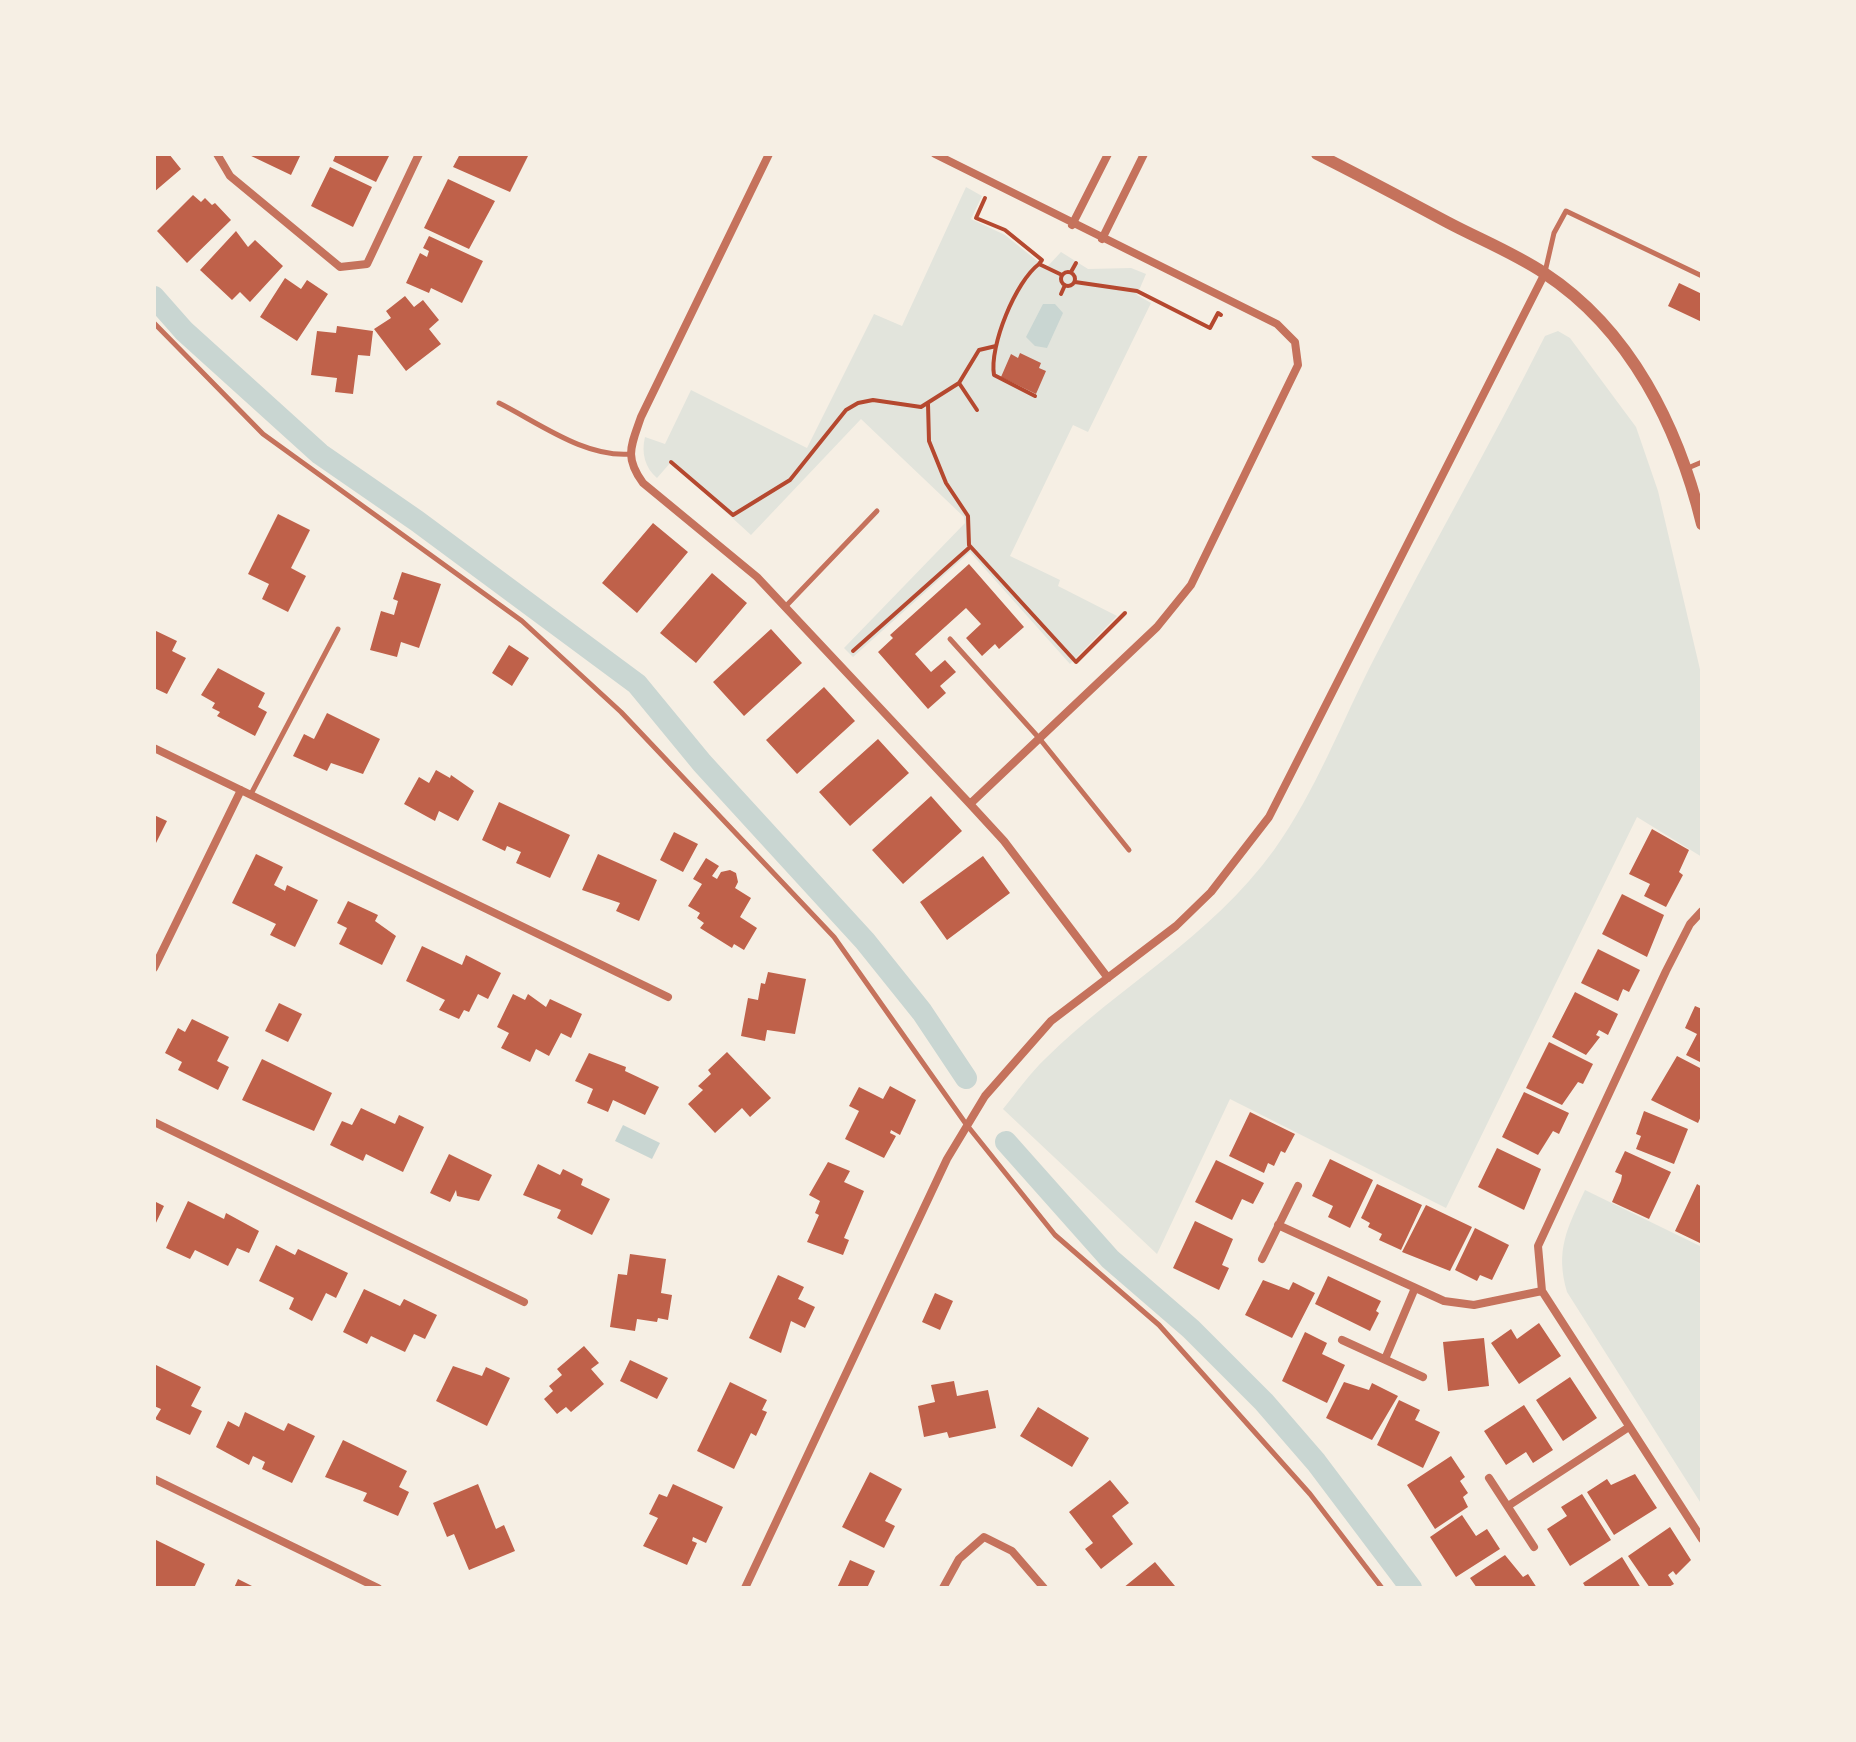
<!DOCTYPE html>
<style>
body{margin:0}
#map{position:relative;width:1856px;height:1742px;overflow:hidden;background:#f6efe4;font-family:"Space Grotesk",sans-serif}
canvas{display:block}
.frame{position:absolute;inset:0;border:156px solid #f6efe4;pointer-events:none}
</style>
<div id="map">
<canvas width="1856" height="1742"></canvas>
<div class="frame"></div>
</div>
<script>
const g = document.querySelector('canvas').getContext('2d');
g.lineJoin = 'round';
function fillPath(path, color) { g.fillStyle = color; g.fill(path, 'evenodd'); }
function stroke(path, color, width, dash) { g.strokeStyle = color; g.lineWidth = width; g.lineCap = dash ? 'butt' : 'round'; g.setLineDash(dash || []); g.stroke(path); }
const green = new Path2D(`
 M966,187L982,196L971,219L1005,235L1046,268L1061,252L1088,269L1131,268L1146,274L1137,295L1151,303L1088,432L1073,425L1010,556L1060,580L1058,586L1117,616L1070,664L970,552L853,657L844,648L965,523L964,517L861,419L751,535L671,462L657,478C645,468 641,453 645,437L665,444L691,390L807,448L874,314L902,326Z
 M1558,331L1570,338L1636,427L1658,491L1702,678V857L1637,817L1446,1208L1230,1099L1157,1254L1003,1109C1017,1092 1030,1073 1046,1058C1121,984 1209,939 1274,850C1316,791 1342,721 1375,657C1430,549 1491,444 1545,336Z
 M1585,1190L1702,1247V1505L1567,1292C1555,1250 1567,1229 1585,1190Z`);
const water = new Path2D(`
 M1043,304H1055L1063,313L1047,348L1035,346L1026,337Z
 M623,1125L660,1143L652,1159L615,1141Z`);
const canal = new Path2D(`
 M154,297L184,331L320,454L417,521L637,684L702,763L865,941L922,1012L966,1078
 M1006,1142L1110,1259L1191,1329L1264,1402L1316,1462L1411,1588`);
const building = new Path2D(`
 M154,154H169L181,169L154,192Z
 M247,154H301L291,175Z
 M336,154H390L376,182L333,161Z
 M460,154H529L510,192L453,167Z
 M330,167L372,187L353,227L311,206Z
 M448,179L495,201L469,249L424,228Z
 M193,195L201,202L205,198L212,205L215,203L231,220L187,263L157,231Z
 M236,231L248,247L255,240L283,266L250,302L240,292L232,300L200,270Z
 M429,236L483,261L462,303L431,288L429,293L406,283L420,253L427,257L429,251L423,248Z
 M285,278L301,289L307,280L328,294L297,341L260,317Z
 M1679,283L1702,294V322L1668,306Z
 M405,296L414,307L423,300L439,320L429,329L441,344L406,371L374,329L391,318L386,311Z
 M337,326L373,331L370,356L358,355L353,394L335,392L337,378L311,375L317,331L336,333Z
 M1020,353L1041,363L1039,368L1046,371L1036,394L1001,377L1011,354L1018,358Z
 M278,514L310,530L291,568L306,576L288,612L262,599L269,584L248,574Z
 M653,523L688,552L637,613L602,583Z
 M969,564L1024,627L999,649L995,644L982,656L966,638L981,624L966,608L915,654L931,672L945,660L956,672L940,686L946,693L928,709L878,652L893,638L890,635Z
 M402,572L441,584L419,648L401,642L397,657L370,650L381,611L394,615L398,601L393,599Z
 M712,573L747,603L696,663L660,633Z
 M771,629L802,663L744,716L713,682Z
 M154,630L177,641L172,651L186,658L167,694L154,688Z
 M509,645L529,658L512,686L492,673Z
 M218,668L265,693L258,707L267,712L255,736L217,716L220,712L212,708L215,703L201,695Z
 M824,687L855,721L797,774L766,740Z
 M327,713L380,739L363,774L331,763L327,771L293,756L304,734L314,739Z
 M878,739L909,773L850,826L819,792Z
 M436,770L450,778L451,775L474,791L458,821L439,811L435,821L404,804L419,777L429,783Z
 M931,796L962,831L903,884L872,850Z
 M499,802L570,835L550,878L516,863L521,852L507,846L505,851L482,840Z
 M154,815L167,821L154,847Z
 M1652,829L1689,850L1679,872L1683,875L1666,907L1644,896L1650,884L1629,874Z
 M674,832L698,844L683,872L660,860Z
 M256,854L283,867L274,885L285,891L287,885L318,900L295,947L270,935L276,924L232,903Z
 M598,854L657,880L639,921L616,911L620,903L582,890Z
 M983,856L1010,893L947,940L920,902Z
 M706,858L719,866L712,876L717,879L721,872L730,870L736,873L738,882L735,888L751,898L740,917L757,928L744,950L734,944L732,948L700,928L704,923L697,918L700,913L688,906L702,884L693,879Z
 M1622,894L1664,915L1647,957L1602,934Z
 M348,901L378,915L375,921L396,936L382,965L339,944L347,928L337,923Z
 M422,946L462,965L466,955L501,973L488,999L478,994L469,1012L464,1010L459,1019L439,1010L445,1000L406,981Z
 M1598,949L1640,970L1629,992L1623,989L1618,1001L1581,983Z
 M768,972L806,979L795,1034L767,1030L765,1041L741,1036L748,998L758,1000L761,983L765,984Z
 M1575,992L1618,1014L1608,1035L1599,1030L1596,1035L1600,1037L1586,1055L1552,1037Z
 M513,994L525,1000L528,994L546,1007L550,999L582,1014L571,1038L561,1033L549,1056L536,1049L530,1062L501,1048L509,1033L497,1027Z
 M279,1003L302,1014L288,1042L265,1031Z
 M1695,1006L1702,1009V1063L1686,1055L1697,1034L1685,1028Z
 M192,1019L229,1037L217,1061L229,1067L218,1090L178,1070L182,1062L165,1053L178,1028L185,1032Z
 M1549,1042L1593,1064L1583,1084L1578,1082L1562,1105L1526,1088Z
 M727,1052L771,1098L750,1117L742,1108L715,1133L688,1104L703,1090L698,1086L711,1074L708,1070Z
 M589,1053L626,1067L625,1071L659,1087L645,1115L613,1100L608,1112L587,1103L593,1089L575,1081Z
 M1677,1056L1702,1069V1114L1698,1123L1651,1100Z
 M262,1059L332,1093L314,1131L242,1100Z
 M890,1086L916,1100L900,1135L891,1130L890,1133L896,1136L884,1158L845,1139L859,1111L849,1106L859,1087L883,1099Z
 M1524,1092L1569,1113L1559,1134L1553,1131L1538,1155L1502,1137Z
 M361,1108L395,1124L399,1115L424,1127L403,1172L366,1154L363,1161L330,1145L342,1121L352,1125Z
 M1644,1111L1688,1129L1674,1164L1636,1149L1641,1136L1636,1134Z
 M1250,1112L1295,1134L1285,1153L1281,1151L1274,1166L1268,1163L1264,1173L1229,1156Z
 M1497,1148L1541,1169L1524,1210L1478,1187Z
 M1625,1151L1671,1172L1649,1219L1612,1202L1621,1181L1622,1175L1615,1172Z
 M449,1154L492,1175L479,1201L457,1196L456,1190L450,1202L430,1193Z
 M1330,1159L1373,1180L1350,1228L1328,1217L1333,1206L1312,1196Z
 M1216,1160L1264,1183L1253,1204L1242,1199L1232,1220L1195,1202Z
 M828,1162L850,1171L844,1182L864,1191L844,1238L849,1240L843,1255L807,1242L819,1215L815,1213L820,1201L809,1195Z
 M538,1164L560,1175L563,1169L583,1179L581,1185L610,1199L592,1235L557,1218L561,1210L523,1195Z
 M1377,1184L1422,1205L1401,1250L1379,1240L1382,1234L1368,1227L1370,1223L1361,1218Z
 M1697,1184L1702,1187V1244L1675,1231Z
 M154,1201L164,1206L154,1227Z
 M188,1201L224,1219L226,1213L259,1231L249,1253L237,1248L228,1266L195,1250L190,1259L166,1248Z
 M1426,1205L1472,1227L1450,1271L1402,1252Z
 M1195,1221L1233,1239L1222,1265L1229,1268L1219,1290L1173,1268Z
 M1475,1228L1509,1245L1492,1280L1480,1275L1477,1281L1455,1270Z
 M276,1245L295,1255L298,1249L348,1273L336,1298L326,1293L312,1321L289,1309L294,1298L259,1281Z
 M630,1254L666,1259L661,1293L672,1295L668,1320L658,1318L657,1322L637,1319L635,1331L610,1327L618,1274L627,1275Z
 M778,1275L804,1287L798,1299L815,1307L805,1328L791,1321L781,1353L749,1338Z
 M1328,1276L1381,1301L1376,1311L1379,1313L1370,1331L1315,1304Z
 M1263,1280L1289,1290L1293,1282L1315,1293L1292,1338L1245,1315Z
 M364,1289L400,1306L404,1299L437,1315L425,1339L414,1334L405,1352L371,1336L367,1344L343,1332Z
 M935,1293L953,1301L940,1330L922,1322Z
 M1539,1323L1561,1356L1519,1384L1491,1343L1511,1329L1517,1339Z
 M1305,1332L1327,1343L1322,1354L1345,1365L1327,1403L1282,1381Z
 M1484,1338L1489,1386L1448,1391L1443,1342Z
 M584,1346L599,1363L591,1369L604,1384L571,1412L566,1407L557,1414L544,1399L553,1391L549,1386L562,1375L557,1369Z
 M630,1360L668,1378L657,1399L620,1381Z
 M154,1364L201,1387L191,1406L202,1411L190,1435L155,1419L161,1409L154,1406Z
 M453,1366L482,1376L486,1367L510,1378L487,1426L436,1401Z
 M1570,1377L1597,1418L1563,1441L1536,1400Z
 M954,1381L957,1396L988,1390L996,1428L949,1438L947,1432L924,1437L918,1406L935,1402L931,1385Z
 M730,1382L767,1400L762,1410L767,1412L756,1436L751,1433L734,1469L697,1451Z
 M1344,1382L1369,1390L1372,1383L1398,1396L1372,1440L1326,1418Z
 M1399,1400L1420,1410L1415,1420L1440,1432L1423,1468L1377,1445Z
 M1524,1405L1553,1450L1533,1463L1526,1452L1506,1465L1484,1431Z
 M1038,1407L1089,1438L1072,1467L1020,1436Z
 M245,1412L284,1431L288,1423L315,1436L292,1483L262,1469L265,1462L253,1456L249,1465L216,1447L228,1421L239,1427Z
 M343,1440L407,1471L399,1487L409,1492L398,1516L363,1501L367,1493L325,1477Z
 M1451,1456L1465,1477L1460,1481L1468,1493L1463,1497L1468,1507L1435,1529L1407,1485Z
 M870,1472L902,1489L885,1521L895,1526L884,1548L842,1527Z
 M1635,1474L1657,1508L1614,1535L1587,1492L1607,1479L1611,1485Z
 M1110,1480L1129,1503L1112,1516L1133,1544L1101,1569L1085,1549L1093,1543L1069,1512Z
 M478,1484L496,1529L504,1525L515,1551L469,1570L454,1534L447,1537L433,1503Z
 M673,1484L723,1507L706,1543L693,1537L692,1541L697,1543L687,1565L643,1546L658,1518L649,1514L659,1494L667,1497Z
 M1582,1494L1611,1540L1570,1566L1547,1529L1567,1516L1561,1507Z
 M1462,1515L1476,1536L1487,1529L1500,1549L1456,1577L1430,1537Z
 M1670,1527L1691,1560L1676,1575L1673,1571L1668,1575L1674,1584L1667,1588H1650L1628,1556Z
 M154,1539L205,1564L194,1588H154Z
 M1505,1555L1523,1577L1528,1574L1537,1588H1477L1470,1578Z
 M1622,1557L1641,1588H1586L1583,1583Z
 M850,1560L875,1571L867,1588H837Z
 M1155,1562L1175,1586L1173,1588H1123Z
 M238,1579L256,1588H234Z`);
const path = new Path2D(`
 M985,198L976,218L1005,230L1042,260L1039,264
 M1071,272L1076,263
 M1061 279a7 7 0 1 1 14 0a7 7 0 1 1-14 0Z
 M1075,282L1137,291L1210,328L1218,313L1221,315
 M1061,294L1065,285
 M959,383L977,410
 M1035,396L994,375C989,346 1016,281 1039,264L1062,275
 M928,404L929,441L946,483L968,516L969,545L1076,662L1125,613
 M671,462L733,515L790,480L846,410L858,403L873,400L921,407L959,383L979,350L996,346
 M853,651L970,547`);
const service = new Path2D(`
 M1545,272L1554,233L1566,211L1702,276
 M154,323L263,434L522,621L621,712L834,937L966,1124L1055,1235L1159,1325L1310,1494L1382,1588
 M499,403C539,423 585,458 631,454
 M1688,468L1702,462
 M786,606L877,511
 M950,639L1039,738L1129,850
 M251,794L338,629`);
const minor = new Path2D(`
 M217,154L230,176L340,267L367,264L419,154
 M769,154L641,417C631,446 624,457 643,483L757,577L970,804L1004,841L1108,978
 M935,154L1277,324L1295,342L1298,365L1191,585L1157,627L970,804
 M1072,225L1108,154
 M1102,239L1144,154
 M154,748L668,997
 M1702,911L1690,924L1666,971L1538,1246L1542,1291L1702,1539
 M154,968L241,790
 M154,1122L524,1302
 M1278,1225L1444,1301L1474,1305L1542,1291
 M1262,1259L1298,1186
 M1342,1340L1423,1377
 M1385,1359L1415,1288
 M1489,1478L1534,1547
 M154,1479L378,1588
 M1508,1506L1629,1427
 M745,1588L947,1159L985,1096L1051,1021L1176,926L1211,892L1269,817L1545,273
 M943,1588L959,1559L984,1537L1012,1551L1044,1588`);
const tertiary = new Path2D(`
 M1317,154C1361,176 1404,199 1447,222C1479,239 1514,253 1544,273C1631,330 1678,427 1702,524`);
fillPath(green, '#e2e4dc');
fillPath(water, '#c9d6d2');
stroke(canal, '#c9d6d2', 22);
fillPath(building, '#bf614a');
stroke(path, '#b5482f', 4);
stroke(service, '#c5725c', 5);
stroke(minor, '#c5725c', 8);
stroke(tertiary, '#c5725c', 12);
</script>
